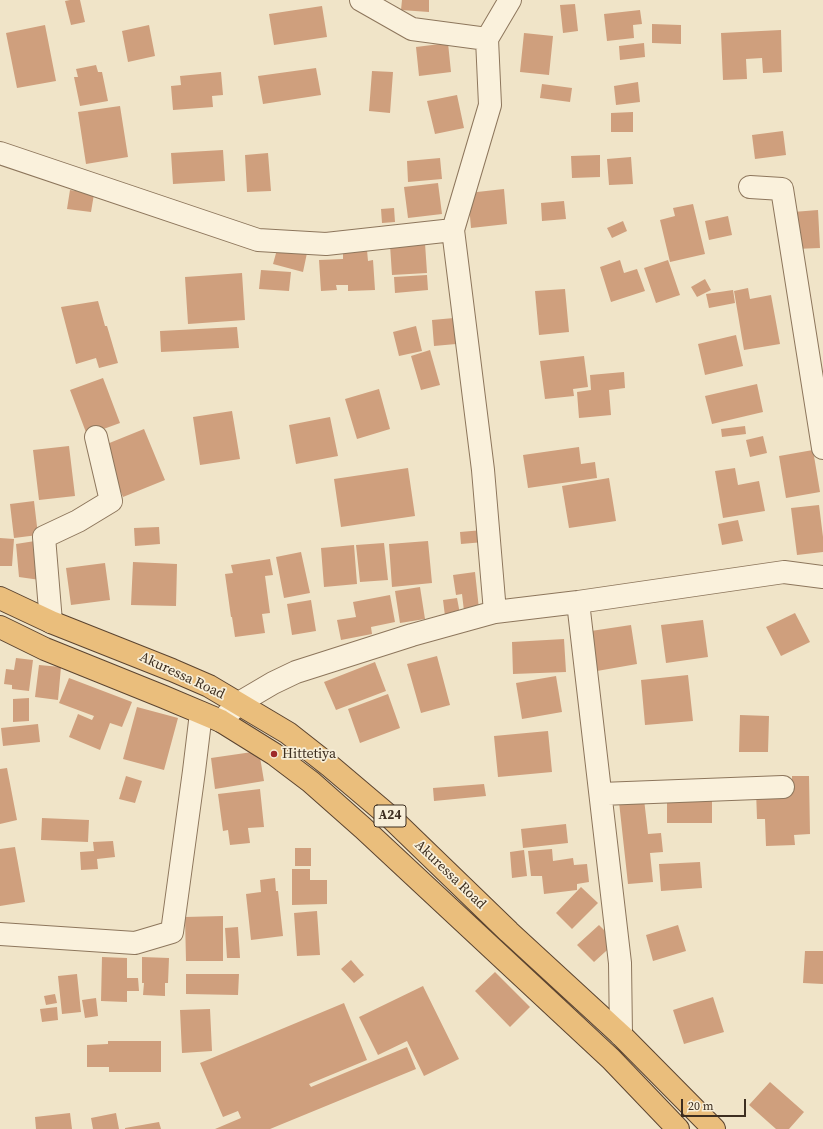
<!DOCTYPE html>
<style>
body{margin:0}
#map{position:relative;width:823px;height:1129px;overflow:hidden;background:#f0e4c8;font-family:"Source Serif 4",serif}
canvas{display:block}
.scale{position:absolute;left:681px;top:1099px;width:65px;height:18px;box-sizing:border-box;border:2px solid #3d2e20;border-top:0;padding-left:5px;font-size:12px;line-height:14px;white-space:nowrap;color:#3d2e20;-webkit-text-stroke:3px #f7eed8;paint-order:stroke}
</style>
<div id="map">
<canvas width="823" height="1129"></canvas>
<div class="scale">20 m</div>
</div>
<script>
const g = document.querySelector('canvas').getContext('2d');
g.lineJoin = 'round';
function fillPath(path, color) { g.fillStyle = color; g.fill(path, 'evenodd'); }
function stroke(path, color, width, dash) { g.strokeStyle = color; g.lineWidth = width; g.lineCap = dash ? 'butt' : 'round'; g.setLineDash(dash || []); g.stroke(path); }
function write(font, color, halo, rows, align = 'center') {
  g.font = font + ' "Source Serif 4",serif'; g.lineWidth = 3.5; g.setLineDash([]); g.textBaseline = 'middle'; g.strokeStyle = halo; g.fillStyle = color; for (const [text, x, y, turn = 0] of rows) {
    g.save(); g.translate(x, y); g.rotate((+turn || 0) * Math.PI / 180); g.textAlign = isNaN(turn) ? turn : align; if (halo) g.strokeText(text, 0, 0); g.fillText(text, 0, 0); g.restore();
  }
}
const building = new Path2D(`
 M70,0H80L85,22L71,25L65,1Z
 M402,0H429V12L401,10Z
 M575,4L578,31L563,33L560,5Z
 M322,6L327,37L274,45L269,14Z
 M640,10L642,24L633,25L634,38L607,41L604,14Z
 M652,24L681,25V44L652,43Z
 M45,25L56,81L17,88L6,33Z
 M149,25L155,56L128,62L122,31Z
 M781,30L782,72L763,73L762,58L746,59L747,79L723,80L721,33Z
 M524,33L553,36L549,75L520,72Z
 M448,43L451,72L419,76L416,47Z
 M644,43L645,57L620,60L619,46Z
 M96,65L98,72H102L108,101L80,106L74,77H78L76,69Z
 M316,68L321,95L263,104L258,76Z
 M372,71L393,72L390,113L369,111Z
 M221,72L223,95L212,96L213,107L173,110L171,86L181,85L180,76Z
 M638,82L640,102L616,105L614,86Z
 M542,84L572,88L570,102L540,98Z
 M457,95L464,128L435,134L427,101Z
 M120,106L128,157L86,164L78,112Z
 M633,112V132H611V113Z
 M783,131L786,155L755,159L752,135Z
 M223,150L225,181L173,184L171,153Z
 M268,153L271,191L247,192L245,155Z
 M600,155V177L572,178L571,156Z
 M631,157L633,184L609,185L607,159Z
 M440,158L442,179L408,182L407,161Z
 M438,183L442,214L408,218L404,187Z
 M504,189L507,224L471,228L468,193Z
 M70,190L94,194L91,212L67,209Z
 M564,201L566,219L542,221L541,203Z
 M693,204L705,254L670,262L660,220L675,216L673,208Z
 M394,208L395,222L382,223L381,209Z
 M818,210L820,248L795,249L793,212Z
 M728,216L732,235L709,240L705,221Z
 M623,221L627,231L612,238L607,228Z
 M425,243L427,273L392,275L390,245Z
 M278,246L307,253L303,272L273,264Z
 M367,250L368,261L373,260L375,290L348,291V285H336L337,290L321,291L319,260L343,259V251Z
 M620,260L624,273L637,269L645,291L611,302L600,267Z
 M668,260L680,295L656,303L644,268Z
 M261,270L291,272L289,291L259,289Z
 M242,273L245,320L188,324L185,277Z
 M427,275L428,290L395,293L394,277Z
 M705,279L711,290L697,297L691,287Z
 M748,288L750,299L771,295L780,344L744,350L734,291Z
 M565,289L569,332L539,335L535,291Z
 M733,290L735,303L709,308L706,294Z
 M98,301L105,326H107L118,363L99,368L96,358L76,364L61,307Z
 M454,318L456,344L434,346L432,320Z
 M416,326L422,351L399,356L393,332Z
 M237,327L239,348L161,352L160,331Z
 M736,335L743,366L705,375L698,344Z
 M430,350L440,385L421,390L411,356Z
 M584,356L588,387L573,389L574,396L545,399L540,361Z
 M624,372L625,388L609,390L611,415L579,418L577,392L591,390L590,375Z
 M103,378L120,423L87,435L70,390Z
 M757,384L763,412L712,424L705,396Z
 M379,389L390,429L357,439L345,399Z
 M232,411L240,459L200,465L193,417Z
 M330,417L338,456L296,464L289,425Z
 M745,426L746,434L722,437L721,429Z
 M144,429L165,480L123,497L102,446Z
 M763,436L767,453L750,457L746,440Z
 M69,446L75,496L39,500L33,450Z
 M579,447L581,464L595,462L597,478L528,488L523,455Z
 M813,450L820,492L786,498L779,456Z
 M408,468L415,516L341,527L334,479Z
 M735,468L738,485L759,481L765,511L723,518L715,471Z
 M609,478L616,521L569,528L562,486Z
 M34,501L38,535L14,538L10,504Z
 M819,505L823,537V552L797,555L791,508Z
 M738,520L743,541L722,545L718,524Z
 M159,527L160,544L135,546L134,528Z
 M483,530L484,542L461,544L460,532Z
 M0,538L14,539L12,566H0Z
 M35,541L40,580L19,577L16,544Z
 M428,541L432,583L392,587L389,544Z
 M384,543L388,580L360,582L356,545Z
 M354,545L357,584L324,587L321,548Z
 M301,552L310,593L284,598L276,557Z
 M270,559L273,575L265,576L270,613L262,614L265,633L235,637L232,617H231L225,574L233,573L231,565Z
 M133,562L177,564L176,606L131,605Z
 M105,563L110,600L71,605L66,568Z
 M475,572L479,609L464,611L462,594L456,595L453,575Z
 M420,587L425,619L400,623L395,591Z
 M390,595L395,622L371,627L372,634L341,640L337,620L356,617L353,602Z
 M457,598L460,614L445,616L443,600Z
 M311,600L316,631L292,635L287,604Z
 M795,613L810,642L781,656L766,627Z
 M703,620L708,657L666,663L661,625Z
 M631,625L637,664L597,671L591,631Z
 M564,639L566,672L513,674L512,642Z
 M437,656L450,705L421,713L407,664Z
 M16,658L33,660L29,691L12,689V685L4,684L6,669L14,670Z
 M375,662L386,691L336,710L324,682Z
 M39,665L61,667L58,700L35,697Z
 M688,675L693,721L645,725L641,680Z
 M556,676L562,712L522,719L516,683Z
 M69,678L132,702L122,727L110,723L100,750L69,737L78,714L92,720L94,716L59,703Z
 M388,694L400,728L360,743L348,709Z
 M29,698V721L13,722V699Z
 M137,707L178,718L164,770L123,759Z
 M740,715L769,716L768,752H739Z
 M38,724L40,742L3,746L1,728Z
 M548,731L552,772L498,777L494,736Z
 M259,751L264,781L215,789L211,758Z
 M7,768L17,820L0,824V769Z
 M126,776L142,781L135,803L119,799Z
 M792,776H809L810,834L794,835L795,845L766,846L765,819H757L756,790L792,789Z
 M484,784L486,796L434,801L433,788Z
 M260,789L264,827L248,828L250,843L230,845L228,830L223,831L218,794Z
 M667,798H712V823H667Z
 M644,799L648,834L661,833L663,852L650,853L653,882L628,884L619,802Z
 M42,818L89,820L88,842L41,840Z
 M566,824L568,843L523,848L521,829Z
 M113,841L115,857L97,859L98,869L81,870L80,852L94,851L93,842Z
 M15,847L25,902L0,906V849Z
 M295,848H311V866H295Z
 M552,849L553,861L573,858L574,865L587,864L589,882L577,884V890L544,894L542,876H531L528,851Z
 M524,850L527,876L512,878L510,852Z
 M700,862L702,888L661,891L659,864Z
 M292,869H310V880H327V904L292,905Z
 M275,878L276,891H278L283,936L251,940L246,894L261,892L260,880Z
 M581,887L598,903L572,929L556,913Z
 M317,911L320,955L297,956L294,913Z
 M223,916V961H186L185,917Z
 M599,925L616,942L594,962L577,945Z
 M678,925L686,951L653,961L646,935Z
 M238,927L240,958H227L225,928Z
 M805,951H823V984L803,983Z
 M102,957L127,958V978H138L139,991H127V1002L101,1001Z
 M142,957L169,958L168,983H165V996L143,995L144,983H142Z
 M351,960L364,975L354,983L341,969Z
 M495,972L530,1007L510,1027L475,991Z
 M77,974L81,1012L62,1014L58,976Z
 M186,974H239L238,995L186,994Z
 M423,986L459,1059L424,1076L407,1041L378,1055L359,1017Z
 M55,994L57,1003L46,1005L44,996Z
 M713,997L724,1032L684,1044L673,1010Z
 M96,998L98,1016L85,1018L82,1000Z
 M344,1003L367,1060L309,1084L311,1087L407,1047L416,1069L270,1129H215L241,1118L238,1111L223,1117L200,1063Z
 M57,1007L58,1020L42,1022L40,1009Z
 M210,1009L212,1051L182,1053L180,1010Z
 M108,1041H161V1072H109V1067H87V1045L108,1044Z
 M770,1082L804,1112L789,1129H776L749,1105Z
 M70,1113L72,1129H36L35,1117Z
 M116,1113L119,1129H93L91,1118Z
 M159,1122L161,1129H125V1128Z`);
const minor = new Path2D(`
 M487,39L510,0
 M0,153L258,240L326,244L453,230L490,105L487,39L412,29L361,0
 M750,187L782,189L823,448
 M453,230L483,470L495,612
 M578,602L620,963L621,1035
 M51,622L44,537L78,521L111,501L96,437
 M221,721L239,703L273,683L296,672L412,635L495,612L578,602L784,572L823,577
 M601,794L783,787
 M0,934L135,943L172,932L194,771L201,713`);
const trunk = new Path2D(`
 M0,598L51,622L172,670L209,686L288,733L330,766L389,816L509,932L621,1035L714,1129
 M0,627L45,649L164,697L221,721L274,754L311,782L363,828L611,1059L678,1129`);
const markers = [
 [274,754,4,"#9e2a2b"]
];
const shields = [
 [390,816,32]
];
const shieldNames = [
 ["A24",390,816]
];
const streetNames = [
 ["Akuressa Road",182,676,25],
 ["Akuressa Road",450,875,44]
];
const poiNames = [
 ["Hittetiya",282,754]
];
fillPath(building, '#cf9f7d');
stroke(minor, '#8d765c', 24);
stroke(trunk, '#5b4430', 24);
stroke(minor, '#faf1dc', 22);
stroke(trunk, '#eabe7c', 22);
for (const [x, y, r, color] of markers) { const dot = new Path2D(); dot.arc(x, y, r, 0, 2 * Math.PI); g.fillStyle = color; g.fill(dot); stroke(dot, '#f7eed8', 1.5); }
for (const [x, y, w] of shields) { const box = new Path2D(); box.roundRect(x - w / 2, y - 11, w, 22, 3); g.fillStyle = '#f7eed8'; g.fill(box); stroke(box, '#3d2e20', 1); }
write('bold 13px', '#3d2e20', null, shieldNames);
write('14px', '#3d2e20', '#f7eed8', streetNames);
write('14px', '#3d2e20', '#f7eed8', poiNames, 'left');
</script>
